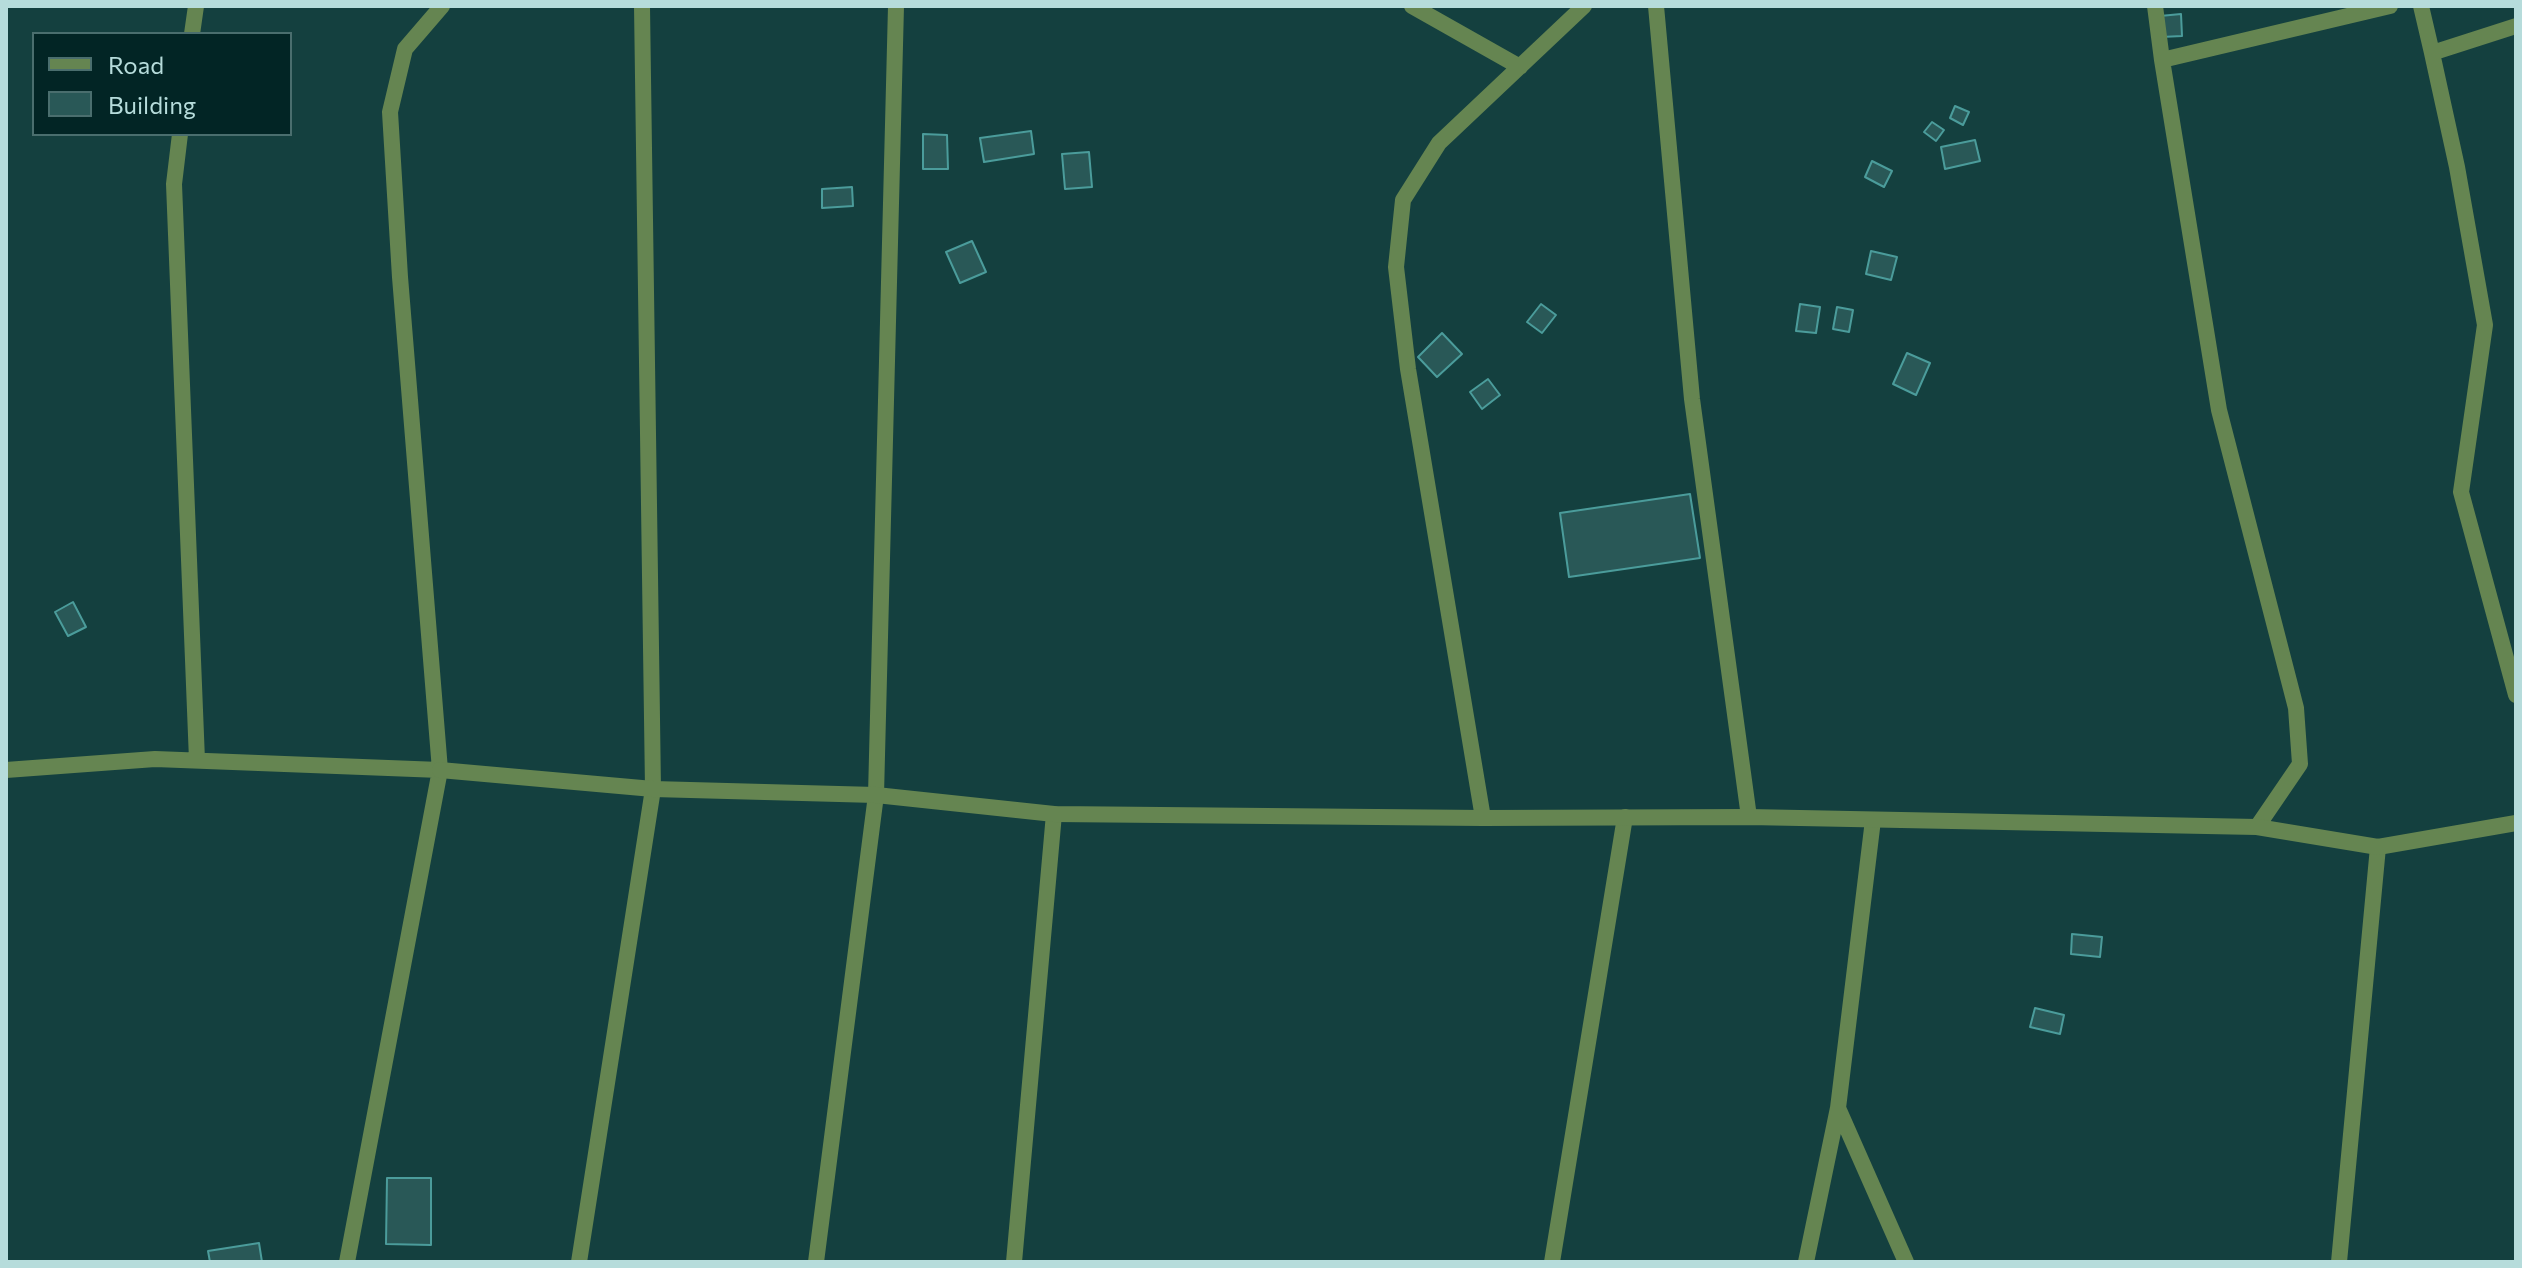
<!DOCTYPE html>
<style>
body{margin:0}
#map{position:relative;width:2522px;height:1268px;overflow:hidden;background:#14403f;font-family:Commissioner,sans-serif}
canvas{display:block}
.frame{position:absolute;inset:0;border:8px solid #b6dcdb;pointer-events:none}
.legend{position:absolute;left:32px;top:32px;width:260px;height:104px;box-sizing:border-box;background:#022525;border:2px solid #4a6e6e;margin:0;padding:10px 14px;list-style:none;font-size:24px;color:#b6dcdb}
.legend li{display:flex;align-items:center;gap:16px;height:40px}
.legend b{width:40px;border:2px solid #4a6e6e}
</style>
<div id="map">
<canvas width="2522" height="1268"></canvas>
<div class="frame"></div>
<ul class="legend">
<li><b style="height:10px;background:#658551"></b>Road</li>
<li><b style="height:22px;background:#295857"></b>Building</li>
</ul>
</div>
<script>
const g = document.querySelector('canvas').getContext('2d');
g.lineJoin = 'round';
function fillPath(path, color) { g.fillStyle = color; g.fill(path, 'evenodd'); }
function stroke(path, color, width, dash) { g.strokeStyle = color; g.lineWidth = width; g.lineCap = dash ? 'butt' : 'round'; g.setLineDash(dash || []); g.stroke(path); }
const building = new Path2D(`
 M2181,14L2182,36L2161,37L2160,16Z
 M1955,106L1969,112L1963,125L1950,118Z
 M1932,122L1944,130L1936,141L1924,132Z
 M1031,131L1034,154L984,162L980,138Z
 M923,134L947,135L948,169H923Z
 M1975,140L1980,161L1945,169L1941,147Z
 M1089,152L1092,187L1065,189L1062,154Z
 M1872,161L1892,171L1884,187L1865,177Z
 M852,187L853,206L822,208V189Z
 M972,241L986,272L960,283L946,252Z
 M1871,251L1897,257L1891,280L1866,274Z
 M1541,304L1556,315L1542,333L1527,322Z
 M1800,304L1820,307L1816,333L1796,331Z
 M1837,307L1853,310L1849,332L1833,329Z
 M1442,333L1462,354L1437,377L1418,357Z
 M1907,353L1930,363L1916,395L1893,384Z
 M1488,379L1500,395L1482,409L1470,392Z
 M1690,494L1700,558L1569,577L1560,513Z
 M73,602L86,627L68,636L55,612Z
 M2072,934L2102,937L2100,957L2071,954Z
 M2035,1008L2064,1015L2060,1034L2030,1027Z
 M387,1178H431V1245L386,1244Z
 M259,1243L262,1262H210L208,1251Z`);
const minor = new Path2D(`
 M1412,6L1520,67
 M1656,6L1692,399L1749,817
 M2155,6L2162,60L2219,410L2296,708L2300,764L2257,827
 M2421,6L2432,53
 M2516,26L2432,53L2457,167L2485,325L2461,492L2516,695
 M192,34L196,6
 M2162,60L2390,6
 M180,134L174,184L197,760
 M6,770L155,759L440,770
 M1483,818L1408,369L1396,267L1403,200L1439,143L1584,6
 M1873,820L1838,1108L1906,1262
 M347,1262L440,770L400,277L390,112L405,49L442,6
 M579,1262L653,789L642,6
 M816,1262L876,795L896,6
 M1014,1262L1054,814
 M1552,1262L1625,817
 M1806,1262L1838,1108
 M2339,1262L2378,847`);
const tertiary = new Path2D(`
 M440,770L653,789L876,795L1054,814L1483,818L1749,817L2257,827L2378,847L2516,823`);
fillPath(building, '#295857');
stroke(building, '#4b9c9b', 2);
stroke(minor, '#658551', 16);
stroke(tertiary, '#658551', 16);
</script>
